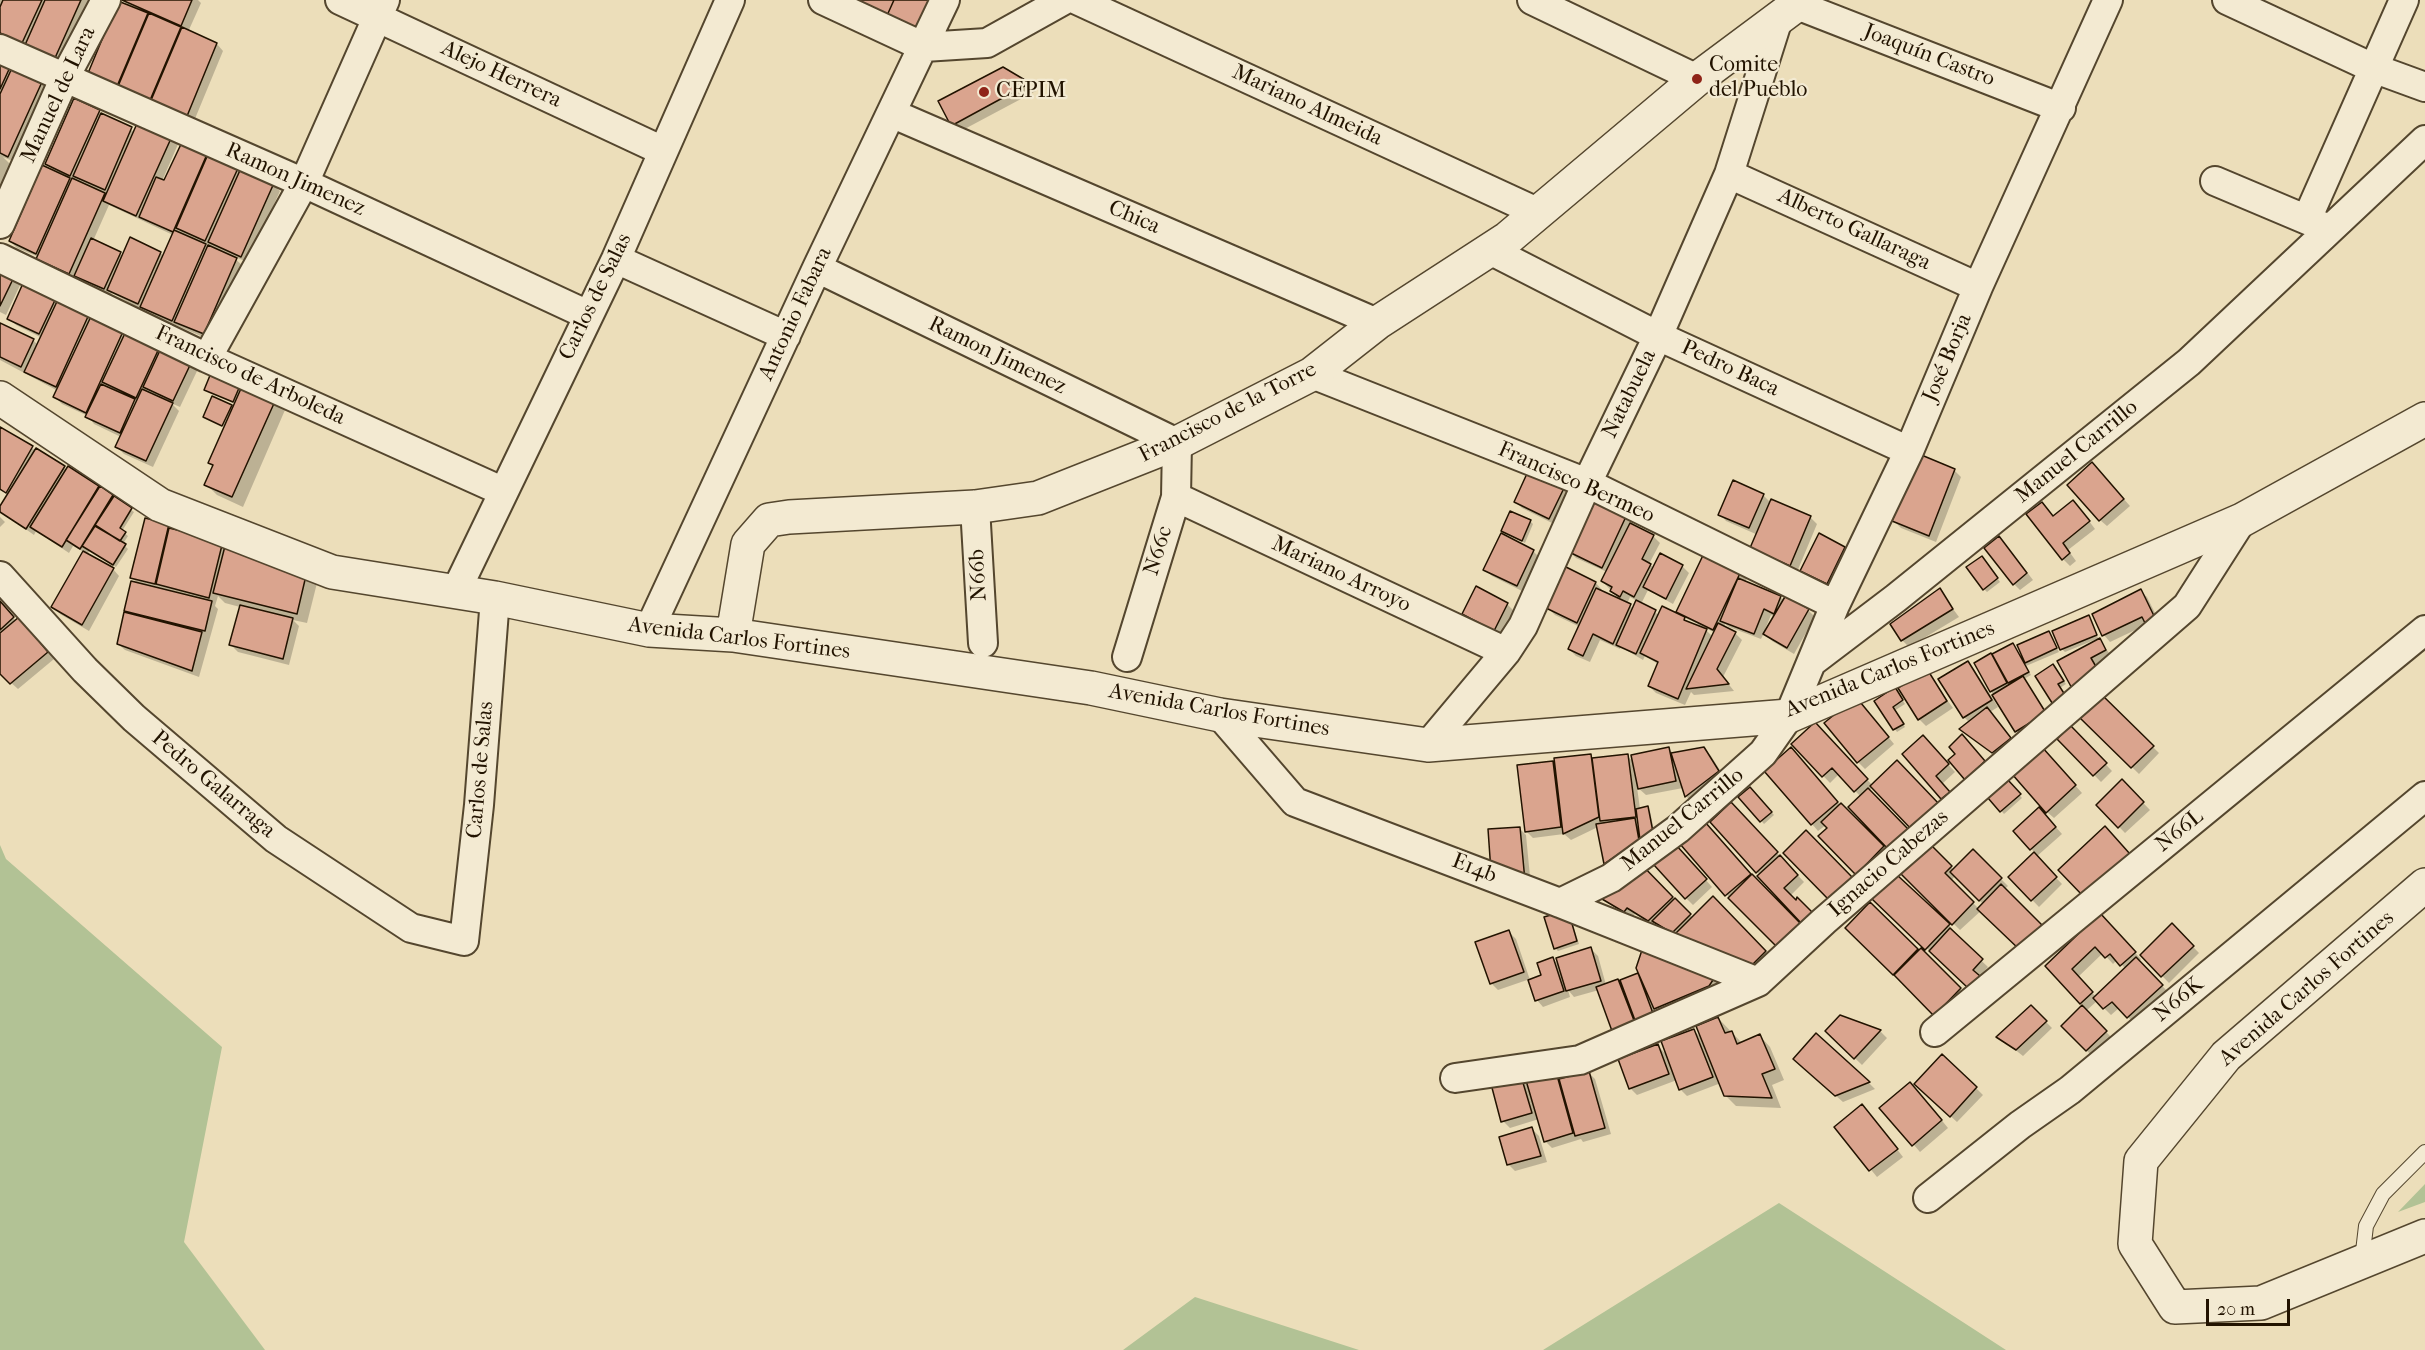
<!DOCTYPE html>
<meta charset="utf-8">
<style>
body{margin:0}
#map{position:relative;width:2425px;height:1350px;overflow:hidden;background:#ecdeba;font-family:"IM FELL French Canon",serif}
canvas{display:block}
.scale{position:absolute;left:2206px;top:1299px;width:84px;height:27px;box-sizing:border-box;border:3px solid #221300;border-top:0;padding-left:8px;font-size:18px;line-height:21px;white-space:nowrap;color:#221300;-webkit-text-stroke:4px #f3ead2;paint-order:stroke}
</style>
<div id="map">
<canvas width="2425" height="1350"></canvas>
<div class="scale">20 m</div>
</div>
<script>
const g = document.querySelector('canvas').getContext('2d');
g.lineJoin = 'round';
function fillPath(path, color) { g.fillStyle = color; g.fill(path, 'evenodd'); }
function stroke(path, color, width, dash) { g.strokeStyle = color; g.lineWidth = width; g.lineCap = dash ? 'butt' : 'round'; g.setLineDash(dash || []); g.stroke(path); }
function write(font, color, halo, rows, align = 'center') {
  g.font = font + ' "IM FELL French Canon",serif'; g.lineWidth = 4.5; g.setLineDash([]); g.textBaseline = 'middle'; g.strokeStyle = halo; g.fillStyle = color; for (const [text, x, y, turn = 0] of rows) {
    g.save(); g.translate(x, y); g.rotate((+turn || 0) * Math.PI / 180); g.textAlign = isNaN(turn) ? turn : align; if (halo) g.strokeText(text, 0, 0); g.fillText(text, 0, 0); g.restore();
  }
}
const green = new Path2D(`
 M0,845L6,859L222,1047L184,1242L265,1350H0Z
 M2425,1184V1202L2398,1212Z
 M1779,1203L2006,1350H1543Z
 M1195,1297L1359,1350H1123Z`);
const shadow = new Path2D(`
 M0,0H90L62,64L0,36Z
 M122,0H198L201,3L188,32L217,44L223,51L192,126L94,85L129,6Z
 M0,62L41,83L48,90L15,162L3,157L11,165L0,190Z
 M1003,68L1036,91L959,132L952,125Z
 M99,111L104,117L135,132L140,121L179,142L162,181L165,182L183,142L273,185L280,191L248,262L232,256L243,266L210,340L148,313L112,293L111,295L83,282L77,277L76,280L45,266L39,257L17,248L10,241L56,173L47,164ZM109,205L173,235L164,256L160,253L123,256L93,241Z
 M0,268L22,281L6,315L0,312Z
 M25,283L198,369L180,407L171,403L179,411L153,467L124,454L117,447L121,437L94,424L88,416L62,404L55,397L58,391L0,360V325L33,340L38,345L42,338L16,325L9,318Z
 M242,382L275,400L285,410L243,507L217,495L206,484L214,467L210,463L225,427L205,417L231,406L233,409L235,404L205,389Z
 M0,426L36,451L67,470L68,468L134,512L122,531L128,536L123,544L128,549L116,567L90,550L87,555L113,569L119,576L89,631L60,614L53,607L84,552L73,546L69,553L36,531L34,535L0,511L9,495L0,490Z
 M1531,469L1572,492L1556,525L1522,508L1516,502Z
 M1954,470L1961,477L1936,542L1901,528L1894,521Z
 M2099,471L2130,506L2107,526L2100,520Z
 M1596,494L1636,516L1632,525L1653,536L1660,543L1649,564L1654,568L1682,566L1689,573L1673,604L1648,590L1641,604L1659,615L1684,619L1697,626L1698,624L1685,618L1678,611L1707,551L1749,575L1745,582L1808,610L1815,617L1794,654L1772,641L1764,633L1761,639L1729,627L1725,624L1724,627L1735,633L1742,640L1723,677L1734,691L1694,695L1691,692L1685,705L1656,693L1649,686L1658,664L1645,656L1643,660L1621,647L1620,649L1600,640L1590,662L1576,656L1569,649L1580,627L1555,615L1548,608L1561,566L1596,583L1602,590L1601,592L1621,601L1602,581L1607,572L1576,558L1569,551ZM1630,597L1637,601L1634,609L1627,604ZM1771,615L1775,617L1764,632ZM1704,627L1715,633L1713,637L1704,628Z
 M1763,495L1771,503L1810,517L1817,524L1797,572L1759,555L1758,535L1726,521L1720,514Z
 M2080,509L2095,529L2068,550L2076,561L2070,566L2063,559L2054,517Z
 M0,517L5,522L0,527Z
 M1530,521L1533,524L1525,543L1503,531Z
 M169,525L174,531L222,543L318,579L307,623L293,620L299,626L289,665L238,652L231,645L240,607L225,603L218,596L215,606L218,609L199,677L125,650L118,644L130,615L126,610L138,584L132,578Z
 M2006,545L2033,580L2020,590L2014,584Z
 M1844,548L1851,555L1834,589L1809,577L1802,570Z
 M1533,551L1540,558L1524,592L1492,576L1485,570Z
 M1985,560L2000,582L1987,592L1984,589Z
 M1939,590L1959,617L1909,647L1902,640Z
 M2141,591L2147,597L2161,625L2148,624L2110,642L2104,635L2094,614Z
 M0,602L16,621L25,626L54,659L18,689L0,673Z
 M1507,604L1514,611L1501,637L1470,621L1464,614Z
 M2089,617L2098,638L2112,657L2076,692L2097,641V639L2065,652L2062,649Z
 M2049,633L2059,652L2026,666L2031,675L2024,679L2052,720L2023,737L2017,731L1991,691L1976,663L2013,645L2020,655Z
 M1968,663L1974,669L1998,707L1990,712L2017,746L2000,759L1961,729L1969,722L1964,717Z
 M2056,669L2066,684L2060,688L2037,677Z
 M1926,671L1953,708L1926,726L1919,719Z
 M1897,692L1905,704L1894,711L1905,727L1897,732L1876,702Z
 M2100,695L2159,753L2139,774L2080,716Z
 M1863,706L1894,744L1865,769L1858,762Z
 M2070,727L2112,771L2101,782L2059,739Z
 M1822,731L1873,786L1869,791L1914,837L1864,881L1829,828L1826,825L1818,831L1812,824L1797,756L1840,805L1882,846L1884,844L1861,797L1839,774L1830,783L1794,745Z
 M1930,744L1955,772L1942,784L1955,799L1949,805L1904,754Z
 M1704,748L1711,756L1725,778L1693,803L1686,796L1683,788L1646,795L1637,787L1640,809L1647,808L1650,811L1655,835L1612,870L1605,863L1598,827L1571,840L1564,834L1533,838L1526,831L1519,766L1590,756L1594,760L1627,756L1634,762L1669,749L1674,754Z
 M2049,756L2082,793L2054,818L2047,812Z
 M2122,781L2150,810L2125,833L2098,805Z
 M2008,782L2022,798L2004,814L1990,798Z
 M1750,789L1774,815L1764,824L1740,797Z
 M1738,811L1804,882L1790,896L1819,921L1784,952L1727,895L1682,844L1711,831L1791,916L1793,914L1760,875L1712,822Z
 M2046,816L2062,834L2036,857L2062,884L2039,907L2010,877L2035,853L2015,831Z
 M1519,828L1526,835L1531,887L1500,879Z
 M1926,842L1954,870L1973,851L2008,886L1960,930L1899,870ZM1955,876L1983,904L1979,909L1951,881Z
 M1683,854L1712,887L1693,905L1686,898Z
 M1639,864L1693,918L1713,898L1772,958L1759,971L1676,935L1658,925L1655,927L1635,914L1631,918L1611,905L1604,899Z
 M1874,899L1949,925L1955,932L1953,934L1988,967L1979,977L1985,984L1976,994Z
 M1870,905L1919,952L1921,950L1967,996L1942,1021L1847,928Z
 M1570,915L1579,944L1558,951L1555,948Z
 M2100,916L2141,959L2139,962L2168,992L2135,1024L2119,1008L2111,1015L2097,1001L2086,1011L2112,1038L2093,1057L2063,1026L2084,1006L2047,966ZM2103,953L2113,964L2117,960L2126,969L2096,997L2078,977Z
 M2172,925L2199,953L2169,983L2142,955Z
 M1509,932L1516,939L1530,980L1543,976L1553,959L1561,967L1591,949L1598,956L1606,985L1640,973L1643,951L1723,982L1662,1015L1654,1007L1660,1023L1640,1030L1599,990L1574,997L1568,990L1570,997L1543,1007L1537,1000L1530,979L1498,990L1491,983Z
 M2031,1007L2052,1028L2023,1056L1999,1037Z
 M1840,1017L1881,1032L1887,1038L1862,1065L1827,1031Z
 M1718,1018L1742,1043L1760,1036L1770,1047L1784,1080L1772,1085L1781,1108L1736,1106L1725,1095L1721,1083L1687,1096L1680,1089L1677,1080L1637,1095L1630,1088L1658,1046L1668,1056L1694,1030L1702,1039Z
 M1816,1035L1869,1083L1875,1089L1843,1102L1802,1066Z
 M1588,1072L1595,1079L1611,1134L1583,1142L1581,1139L1552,1148L1545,1141L1539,1119L1510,1128L1503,1121L1521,1077L1529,1086L1527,1078L1561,1077L1562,1080Z
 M1976,1088L1983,1095L1957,1122L1923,1091Z
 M1917,1090L1948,1128L1920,1152L1882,1108Z
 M1869,1113L1903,1157L1877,1177L1836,1127Z
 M1532,1129L1539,1136L1547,1162L1515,1171L1509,1165L1501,1138Z`);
const building = new Path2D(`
 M3,0H42L22,43L0,33V7Z
 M45,0H81L55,58L25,45Z
 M122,0H192L181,26Z
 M843,0H894L885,20Z
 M894,0H931L916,33L885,20Z
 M118,1L148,13L115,91L86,78Z
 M149,13L181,27L148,105L116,91Z
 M182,27L217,43L185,121L149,105Z
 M0,61L11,65L0,89Z
 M1003,67L1030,83L951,126L938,101Z
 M12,68L42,82L8,157L0,153V94Z
 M74,98L100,110L70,176L45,164Z
 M101,113L132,127L105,190L73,176Z
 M139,119L173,134L136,216L103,201Z
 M183,140L208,152L173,232L139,217L156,177L164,180Z
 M209,152L239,166L205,241L176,228Z
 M42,165L70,178L36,254L9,241Z
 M241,168L274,183L241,257L208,242Z
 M72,178L105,193L69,274L36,259Z
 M174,230L206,244L172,321L140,307Z
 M130,237L161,252L138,304L107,290Z
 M91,238L121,252L104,289L74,276Z
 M208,245L237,258L204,334L174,322Z
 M0,266L16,273L0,306Z
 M24,281L57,296L39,334L7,319Z
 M60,295L91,310L56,387L24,372Z
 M94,310L126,325L86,413L53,397Z
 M0,323L34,339L21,367L0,357Z
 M127,329L161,344L136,398L102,382Z
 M162,346L192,361L173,401L143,387Z
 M213,368L242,381L233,402L204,390Z
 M101,384L135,399L120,433L85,417Z
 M243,384L276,399L232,497L204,485L213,465L208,463Z
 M142,389L173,403L146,461L115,447Z
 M212,396L232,405L222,426L203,417Z
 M0,427L33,446L6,493L0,489Z
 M36,448L65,466L26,529L0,512V506Z
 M1919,454L1955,469L1929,536L1892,521Z
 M2092,462L2124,499L2099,521L2067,485Z
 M68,466L99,486L62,547L30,527Z
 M1530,467L1566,484L1549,519L1514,502Z
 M1733,480L1764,494L1749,528L1718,515Z
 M100,486L113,495L80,549L66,540Z
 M1595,492L1630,508L1602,568L1567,551Z
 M114,496L132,508L120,528L126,532L120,541L95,525Z
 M1771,499L1811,516L1790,566L1750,548Z
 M2073,500L2090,521L2063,543L2070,553L2062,560L2026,514L2042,502L2053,516Z
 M1510,511L1531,520L1522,541L1501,531Z
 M145,518L169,524L155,584L130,578Z
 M1630,523L1654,535L1642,559L1651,564L1634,597L1623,591L1620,597L1610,591L1612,587L1601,581Z
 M95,526L126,544L113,565L82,546Z
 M169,528L223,541L209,598L156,584Z
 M1501,533L1534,550L1517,586L1483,570Z
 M1819,533L1845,547L1827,584L1800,571Z
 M1999,536L2027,573L2013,585L1984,548Z
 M225,546L308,567L297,614L213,593Z
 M1706,549L1743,567L1713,630L1676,612Z
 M83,551L114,568L82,625L51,607Z
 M1660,553L1683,565L1666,599L1643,587Z
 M1982,556L1998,578L1983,590L1966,567Z
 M1560,564L1596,582L1577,623L1546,608L1556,587L1550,584Z
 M1738,578L1781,596L1774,614L1764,609L1754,634L1720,621Z
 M131,581L212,601L205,631L124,611Z
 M1476,586L1508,603L1494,631L1462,614Z
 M1596,588L1631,604L1613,644L1593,634L1583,656L1568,649Z
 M1940,588L1953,609L1901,641L1890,624Z
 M2141,589L2155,618L2145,623L2142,617L2102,636L2092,614Z
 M1786,595L1809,609L1787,648L1763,634Z
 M1636,600L1656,610L1636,654L1616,645Z
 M0,601L14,617L0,630Z
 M240,605L293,618L283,659L229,645Z
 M1662,606L1685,617L1684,620L1707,629L1678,699L1648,686L1658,662L1640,653Z
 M124,612L202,632L192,671L117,644Z
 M2089,615L2097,635L2060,650L2052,631Z
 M19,617L48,652L10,684L0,674V633Z
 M1718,623L1736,632L1717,669L1729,684L1686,689Z
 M2049,631L2057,648L2025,663L2017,645Z
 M2100,638L2106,650L2091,658L2102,677L2074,692L2057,661Z
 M2013,643L2029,672L2008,683L1992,654Z
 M1991,653L2007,683L1990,692L1974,663Z
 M1968,661L1992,700L1963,718L1938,679Z
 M2053,664L2064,681L2058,684L2067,698L2054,706L2035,676Z
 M1927,669L1947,701L1918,720L1898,688Z
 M2023,676L2046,713L2015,732L1992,695Z
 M1895,687L1903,700L1893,707L1904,724L1893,730L1874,701Z
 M2100,693L2154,746L2131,768L2078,716Z
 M1856,697L1889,737L1857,763L1824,723Z
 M1987,707L2011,738L1992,753L1959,729Z
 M1815,722L1868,779L1854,792L1832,768L1822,777L1791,744Z
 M2070,725L2107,763L2093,776L2057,739Z
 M1962,734L1985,761L1965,780L1948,760L1955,754L1949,747Z
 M1923,735L1949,764L1936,776L1950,792L1941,799L1902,754Z
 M1669,747L1676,781L1638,789L1631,755Z
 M1704,747L1719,771L1685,797L1671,753Z
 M1791,747L1838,802L1811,825L1764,771Z
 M2042,747L2076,785L2046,813L2012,774Z
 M1591,754L1599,817L1563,834L1554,758Z
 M1628,754L1636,817L1600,821L1592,758Z
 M1897,760L1940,805L1913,831L1870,786Z
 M1553,761L1561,827L1525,832L1517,765Z
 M2122,779L2144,802L2118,828L2096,805Z
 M2008,780L2021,794L2000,812L1988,798Z
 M1750,787L1772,812L1760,822L1738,797Z
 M1868,788L1908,829L1888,849L1848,807Z
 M1731,802L1778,852L1756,873L1710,822Z
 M1841,803L1884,846L1856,875L1818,836L1827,828L1821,822Z
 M1648,806L1653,832L1640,840L1636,809Z
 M2039,807L2056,827L2030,850L2013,831Z
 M1635,818L1639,840L1604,864L1596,824Z
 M1705,822L1751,874L1725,896L1680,844Z
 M2105,826L2130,854L2084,897L2058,870Z
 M1520,827L1525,881L1491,872L1488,829Z
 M1806,830L1852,877L1829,900L1783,853Z
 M1926,840L1952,866L1945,873L1974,902L1952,925L1897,870Z
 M1676,845L1707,879L1685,899L1654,865Z
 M1973,849L2002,878L1979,901L1950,872Z
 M2034,852L2057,877L2031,901L2008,877Z
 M1780,855L1798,875L1784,888L1796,900L1797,897L1813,913L1802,924L1757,876Z
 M1639,862L1673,897L1648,921L1627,908L1624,912L1602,899Z
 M1752,874L1800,923L1776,946L1728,898Z
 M1896,874L1950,924L1925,950L1872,899Z
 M2001,884L2044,927L2021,951L1977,909Z
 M1713,896L1766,951L1752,965L1671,938Z
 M1675,898L1691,914L1672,933L1652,921Z
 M1870,902L1918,949L1893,975L1845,928Z
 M1568,910L1577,941L1554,949L1544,917Z
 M2100,913L2136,952L2120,966L2110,954L2105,958L2095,947L2072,969L2093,992L2080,1004L2045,966Z
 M2172,923L2194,946L2161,977L2140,955Z
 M1950,928L1983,959L1973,970L1980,976L1968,988L1929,951Z
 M1509,930L1524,972L1490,984L1475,942Z
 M1591,947L1601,981L1566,991L1556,958Z
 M1921,948L1961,988L1934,1016L1894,975Z
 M1642,950L1717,974L1709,986L1654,1009L1636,968Z
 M1553,957L1564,991L1535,1001L1528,980L1541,975L1537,963Z
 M2136,957L2163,985L2127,1018L2112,1002L2103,1009L2093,998Z
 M1638,973L1654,1016L1636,1023L1620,980Z
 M1618,979L1635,1023L1612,1031L1596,987Z
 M2031,1005L2047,1021L2016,1050L1996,1037Z
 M2082,1005L2107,1031L2086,1051L2061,1026Z
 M1840,1015L1881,1030L1854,1059L1825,1031Z
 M1718,1017L1725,1033L1732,1031L1737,1044L1760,1034L1775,1069L1762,1074L1772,1098L1724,1096L1696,1026Z
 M1694,1029L1713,1077L1679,1090L1661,1041Z
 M1816,1033L1870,1082L1835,1096L1793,1059Z
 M1658,1044L1669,1074L1629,1089L1618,1059Z
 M1942,1054L1977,1087L1950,1117L1914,1084Z
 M1555,1068L1573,1133L1544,1142L1525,1077Z
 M1589,1071L1605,1128L1575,1136L1559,1079Z
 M1521,1076L1532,1113L1501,1122L1491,1084Z
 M1910,1082L1942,1120L1912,1146L1879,1108Z
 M1862,1104L1898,1149L1869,1171L1834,1127Z
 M1532,1127L1541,1156L1507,1165L1499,1137Z`);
const service = new Path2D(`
 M2362,1260L2366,1226L2383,1194L2425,1152`);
const minor = new Path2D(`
 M340,0L663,151
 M823,0L924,47L987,43L1064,0
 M1077,0L1537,212
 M1532,0L1697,79
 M2227,0L2373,68L2425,87
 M1797,5L2061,108
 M0,49L304,183L588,315
 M891,113L1377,323
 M1729,174L1978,287
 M2215,181L2324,227
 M2307,219L2404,0
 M0,224L65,77L106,0
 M1490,250L1658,336L1909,451
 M0,258L207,358L502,491
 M616,259L786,336
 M817,268L1177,443L1176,497L1127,657
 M207,358L304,183L385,0
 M1312,374L1587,483L1835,605
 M1176,497L1506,652
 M975,507L983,643
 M0,576L85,670L134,718L276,839L411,928L464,941L479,805L495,598
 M456,591L616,259L730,0
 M649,630L817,268L945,0
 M1813,661L1896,598L2189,362L2425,140
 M1220,715L1295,802L1560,903L1758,982
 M1428,745L1506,652L1523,626L1587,483L1658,336L1729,174L1779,16
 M1560,903L1611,878L1678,829L1763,753L1789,716L1835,605L1909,451L1978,287L2108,0
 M1935,1032L2425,630
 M1455,1078L1580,1060L1758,982L1824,921L2187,606L2242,520
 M1928,1198L2020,1125L2070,1090L2425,796`);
const tertiary = new Path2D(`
 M0,398L160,505L332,572L495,598L649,630L733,635L1091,688L1220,715L1428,745L1789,716L2242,520L2425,419
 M733,635L748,544L769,520L789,517L975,507L1038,498L1177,443L1312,374L1377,323L1508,238L1697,79L1803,0
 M2425,885L2226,1056L2141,1161L2135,1244L2175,1307L2261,1303L2425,1236`);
const markers = [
 [1697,79,6,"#8f2418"],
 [984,92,6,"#8f2418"]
];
const streetNames = [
 ["Joaquín Castro",1929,56,21],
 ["Alejo Herrera",501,75,25],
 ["Manuel de Lara",59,95,-65],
 ["Mariano Almeida",1307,106,25],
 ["Ramon Jimenez",295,180,24],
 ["Chica",1134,218,23],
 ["Alberto Gallaraga",1854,230,25],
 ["Carlos de Salas",596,297,-64],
 ["Antonio Fabara",796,314,-65],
 ["Ramon Jimenez",997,356,26],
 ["José Borja",1948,358,-67],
 ["Pedro Baca",1730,369,25],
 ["Francisco de Arboleda",250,376,25],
 ["Natabuela",1630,394,-64],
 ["Francisco de la Torre",1228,413,-27],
 ["Manuel Carrillo",2077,452,-39],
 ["Francisco Bermeo",1576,483,24],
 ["N66c",1159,551,-73],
 ["N66b",979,575,-93],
 ["Mariano Arroyo",1341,575,25],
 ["Avenida Carlos Fortines",739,639,7],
 ["Avenida Carlos Fortines",1890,670,-22],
 ["Avenida Carlos Fortines",1219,711,10],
 ["Carlos de Salas",481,770,-85],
 ["Pedro Galarraga",213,785,40],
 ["Manuel Carrillo",1683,820,-39],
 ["N66L",2180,831,-39],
 ["Ignacio Cabezas",1889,864,-41],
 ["E14b",1474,869,21],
 ["Avenida Carlos Fortines",2307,989,-41],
 ["N66K",2179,1000,-40]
];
const poiNames = [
 ["Comite",1709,66],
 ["del Pueblo",1709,91],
 ["CEPIM",996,92]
];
fillPath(green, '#b2c295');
fillPath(shadow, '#0003');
fillPath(building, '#daa48e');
stroke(building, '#221300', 1.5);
stroke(service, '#54462e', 16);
stroke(minor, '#54462e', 32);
stroke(tertiary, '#54462e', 36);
stroke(service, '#f3ead2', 14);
stroke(minor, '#f3ead2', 28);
stroke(tertiary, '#f3ead2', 33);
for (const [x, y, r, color] of markers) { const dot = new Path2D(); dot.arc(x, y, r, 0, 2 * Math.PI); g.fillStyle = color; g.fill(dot); stroke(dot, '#f3ead2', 2); }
write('22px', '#221300', '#f3ead2', streetNames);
write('22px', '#221300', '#f3ead2', poiNames, 'left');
</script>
